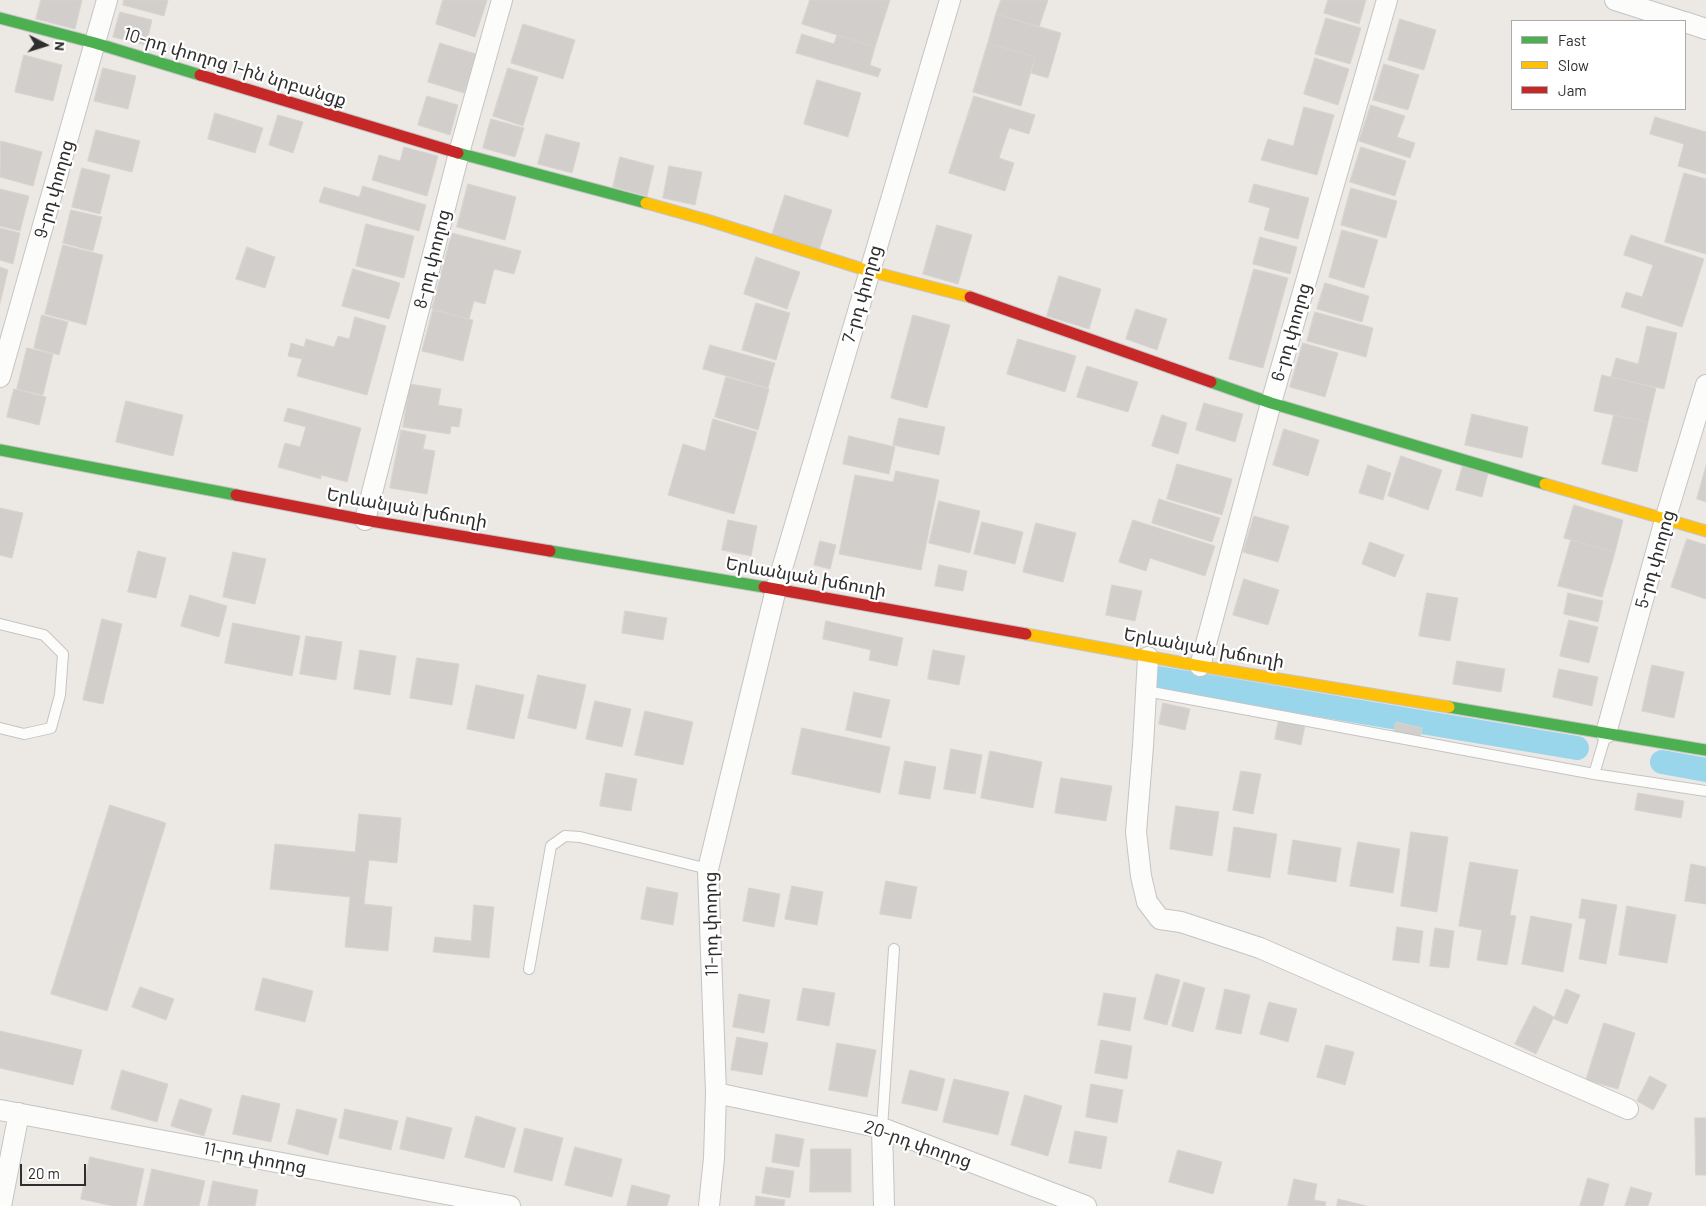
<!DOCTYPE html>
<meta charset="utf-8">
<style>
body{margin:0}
#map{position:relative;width:1706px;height:1206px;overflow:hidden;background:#ece8e4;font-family:Barlow,sans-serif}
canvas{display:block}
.legend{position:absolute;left:1511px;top:20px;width:175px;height:90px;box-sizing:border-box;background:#fff;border:1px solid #ababab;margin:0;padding:6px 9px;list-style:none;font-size:15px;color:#2e2e2e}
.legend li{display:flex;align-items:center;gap:10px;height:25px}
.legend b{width:25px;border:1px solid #ababab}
.north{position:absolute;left:20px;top:20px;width:50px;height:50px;-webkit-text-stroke:4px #fff;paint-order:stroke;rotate:95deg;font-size:14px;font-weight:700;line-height:20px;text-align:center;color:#2e2e2e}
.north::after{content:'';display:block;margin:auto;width:18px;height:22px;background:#2e2e2e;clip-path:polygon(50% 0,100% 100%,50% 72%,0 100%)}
.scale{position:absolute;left:20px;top:1164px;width:66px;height:22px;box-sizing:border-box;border:2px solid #2e2e2e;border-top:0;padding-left:6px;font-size:15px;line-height:18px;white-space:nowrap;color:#2e2e2e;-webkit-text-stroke:4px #fff;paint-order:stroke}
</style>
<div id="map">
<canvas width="1706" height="1206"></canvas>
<ul class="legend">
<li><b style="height:6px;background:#4caf50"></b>Fast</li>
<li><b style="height:6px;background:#ffc107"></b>Slow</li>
<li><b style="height:6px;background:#c62828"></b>Jam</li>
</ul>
<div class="north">N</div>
<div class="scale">20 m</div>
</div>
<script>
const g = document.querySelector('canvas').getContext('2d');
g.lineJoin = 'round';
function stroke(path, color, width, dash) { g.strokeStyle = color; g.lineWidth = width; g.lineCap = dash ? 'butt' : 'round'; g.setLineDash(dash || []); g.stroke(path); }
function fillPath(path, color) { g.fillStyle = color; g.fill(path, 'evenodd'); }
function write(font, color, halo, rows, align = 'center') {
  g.font = font + ' Barlow,"Noto Sans Armenian",sans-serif'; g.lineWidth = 4.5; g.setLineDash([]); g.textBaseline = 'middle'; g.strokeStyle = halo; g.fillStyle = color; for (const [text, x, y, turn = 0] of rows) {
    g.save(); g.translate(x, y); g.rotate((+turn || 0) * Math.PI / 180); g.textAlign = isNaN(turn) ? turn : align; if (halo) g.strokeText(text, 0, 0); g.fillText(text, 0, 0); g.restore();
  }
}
const canal = new Path2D(`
 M1158,678L1577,748
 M1662,762L1706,770`);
const building = new Path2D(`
 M41,0H82L75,29L36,19Z
 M124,0H168L164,16L123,5Z
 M443,0H487L475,37L436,24Z
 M810,0H890L875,47L802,24Z
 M1001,0H1048L1039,27L996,14Z
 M1328,0H1366L1359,24L1324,13Z
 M120,12L152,20L146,45L113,37Z
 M996,14L1061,33L1048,78L1031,73L1035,57L988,43Z
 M1326,18L1361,28L1350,64L1315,54Z
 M1400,19L1436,30L1424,70L1388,60Z
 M523,24L575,40L563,79L511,63Z
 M802,34L834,44L837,35L875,47L870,65L881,69L878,77L796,53Z
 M440,43L476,54L464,93L428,82Z
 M988,43L1035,57L1021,106L973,92Z
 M24,55L62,65L53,101L15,92Z
 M1315,58L1349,69L1338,105L1304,94Z
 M1384,64L1419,75L1408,110L1373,100Z
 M103,68L136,76L128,109L94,101Z
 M508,68L538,77L523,126L493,116Z
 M817,80L861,93L848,137L804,124Z
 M427,96L458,105L450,135L418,125Z
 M974,96L1035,115L1029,134L1009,128L999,158L1014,163L1005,191L949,173Z
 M1371,105L1405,116L1397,137L1415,143L1410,158L1359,141Z
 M1304,107L1334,115L1317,175L1261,160L1268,139L1293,146Z
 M215,113L263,128L255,153L208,139Z
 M278,115L303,122L293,153L269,145Z
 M1655,117L1706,132V174L1678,166L1684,144L1650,134Z
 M491,119L524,128L515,157L483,148Z
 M96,130L140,141L132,172L88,161Z
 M546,134L580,143L572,173L538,164Z
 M1,141L42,152L33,186L0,177Z
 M404,147L438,156L427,196L372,180L379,155L400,161Z
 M1361,147L1406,161L1395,196L1350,182Z
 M620,157L654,166L647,196L613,187Z
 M669,166L702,172L695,205L663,198Z
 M82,168L110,175L100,214L72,207Z
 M1684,173L1706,179V254L1665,242Z
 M468,184L516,197L505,240L457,227Z
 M1254,184L1309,198L1298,239L1264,230L1270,208L1249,202Z
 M363,186L426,205L419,231L319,202L324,187L359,197Z
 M1351,188L1397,201L1386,238L1341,225Z
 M0,189L29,196L20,231L0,226Z
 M785,195L832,210L819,250L772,235Z
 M71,210L102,217L93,251L63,243Z
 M366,224L414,236L404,278L356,266Z
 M937,225L972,235L958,284L923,274Z
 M0,228L20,233L13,264L0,260Z
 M1342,230L1378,240L1364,288L1329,277Z
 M452,233L521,251L514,274L494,269L485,304L474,301L469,319L432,309Z
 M1631,235L1704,259L1682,327L1621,307L1626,292L1642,297L1653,265L1624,255Z
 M1260,237L1297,247L1290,274L1253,264Z
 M63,245L103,255L86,325L45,314Z
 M247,247L275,257L265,288L236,279Z
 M756,257L800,272L787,309L744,294Z
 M0,267L8,270L0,303Z
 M353,269L400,283L389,319L342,306Z
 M1254,269L1288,278L1263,368L1229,359Z
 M1059,276L1101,289L1089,329L1047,316Z
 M1325,283L1369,296L1362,322L1317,309Z
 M756,303L790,313L776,360L742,350Z
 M1136,309L1167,319L1157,350L1126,339Z
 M433,310L473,320L463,361L422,351Z
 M1315,312L1373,328L1366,357L1307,341Z
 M42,315L68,322L59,355L34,348Z
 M913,315L950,325L927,408L891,398Z
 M355,317L386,326L367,395L297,376L302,359L288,356L291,343L304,347L306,339L334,347L338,336L349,339Z
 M1647,326L1677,333L1664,389L1611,377L1616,358L1638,364Z
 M1018,339L1076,356L1065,392L1007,374Z
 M1303,343L1338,353L1325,397L1290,387Z
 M710,345L775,363L768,388L703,369Z
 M27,348L53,354L43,395L17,389Z
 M1087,366L1138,382L1128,412L1077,397Z
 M1602,375L1656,388L1648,422L1594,411Z
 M726,377L769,389L758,430L715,417Z
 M410,384L441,389L438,405L462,409L459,427L451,426L450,434L403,427Z
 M14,389L46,397L39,425L7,417Z
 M126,401L183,415L173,456L116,442Z
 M1204,403L1243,414L1235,442L1196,430Z
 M288,408L361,428L347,482L321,475V479L278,467L285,443L300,447L306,427L284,421Z
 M1472,414L1528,427L1522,458L1465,445Z
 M1162,415L1187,423L1178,454L1152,446Z
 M1614,415L1648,422L1637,472L1602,464Z
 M899,418L945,427L939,455L893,445Z
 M713,419L757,432L734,514L668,495L683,444L705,451Z
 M1284,429L1319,440L1308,476L1273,465Z
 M401,430L426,435L423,449L435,451L427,494L390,488Z
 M849,436L895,447L889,474L843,464Z
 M1401,456L1442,470L1428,510L1388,496Z
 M1177,464L1232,479L1222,515L1167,499Z
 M1368,465L1391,473L1383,500L1359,493Z
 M1463,465L1488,473L1482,497L1456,490Z
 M1706,466V502L1697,499Z
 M896,471L939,480L921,570L839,554L855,475L893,482Z
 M1159,499L1220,518L1212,542L1152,523Z
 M939,501L980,511L970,553L929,543Z
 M1574,505L1623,520L1615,552L1564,538Z
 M0,508L23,513L12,558L0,555Z
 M1254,516L1289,526L1278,562L1243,552Z
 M728,520L757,526L751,556L722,550Z
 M1133,520L1215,546L1205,576L1150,558L1146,571L1119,562Z
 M982,522L1023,532L1015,564L974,554Z
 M1036,523L1076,533L1063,582L1023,572Z
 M1687,539L1706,545V599L1671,587Z
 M1571,540L1615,552L1602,597L1558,586Z
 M820,541L836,545L830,569L814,565Z
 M1370,542L1404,555L1395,577L1362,564Z
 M138,551L166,558L156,598L128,592Z
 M233,552L266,559L255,604L223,597Z
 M939,565L967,571L963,591L935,586Z
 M1244,579L1279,590L1268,625L1233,615Z
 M1112,585L1142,591L1135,621L1106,615Z
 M1427,593L1458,598L1450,641L1419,636Z
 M1568,593L1603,601L1598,622L1564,614Z
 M190,595L227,606L219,637L181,626Z
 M625,611L667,618L663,640L622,633Z
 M102,619L122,624L103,704L83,700Z
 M1569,620L1598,627L1589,663L1560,656Z
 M826,621L903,638L897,666L869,660L871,650L823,639Z
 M233,623L300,636L292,676L225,663Z
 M306,636L342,642L336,680L300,674Z
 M360,650L396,656L390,695L354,689Z
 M933,650L965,656L959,685L928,679Z
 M417,658L459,664L452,705L410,698Z
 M1457,661L1505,669L1501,692L1453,684Z
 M1652,665L1684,672L1674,718L1642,711Z
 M1559,669L1598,677L1592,706L1553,697Z
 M538,675L586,685L576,729L528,718Z
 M476,685L524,695L514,739L467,729Z
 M854,692L890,700L881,738L846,730Z
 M595,701L631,709L622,747L586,739Z
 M1163,703L1190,709L1185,730L1159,724Z
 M645,711L693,722L683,765L635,755Z
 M1279,719L1305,725L1301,745L1275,739Z
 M1396,722L1422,728L1420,739L1394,734Z
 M802,728L890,747L880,793L792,774Z
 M951,749L982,755L975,794L944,789Z
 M990,751L1042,762L1033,808L981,798Z
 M905,761L936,767L930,799L899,794Z
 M1241,771L1261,774L1253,814L1233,810Z
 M606,773L637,779L631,811L600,806Z
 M1061,778L1112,786L1106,821L1055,813Z
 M1638,793L1684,801L1681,818L1635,810Z
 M110,805L166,823L107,1011L51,994Z
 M1176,806L1219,812L1212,856L1170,849Z
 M359,814L401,818L397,863L369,860L364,904L392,907L388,951L345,947L350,897L270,889L275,844L355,852Z
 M1234,827L1277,834L1270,878L1228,871Z
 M1411,832L1448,837L1437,912L1401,906Z
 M1293,840L1341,848L1336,882L1288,874Z
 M1358,842L1400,849L1393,893L1350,886Z
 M1470,862L1518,870L1510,915L1516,916L1507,965L1477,960L1482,930L1459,926Z
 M1691,864L1706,867V904L1685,901Z
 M886,881L917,887L911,919L880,914Z
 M792,886L823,892L817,925L785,919Z
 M647,887L678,893L673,925L641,919Z
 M749,888L780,894L774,927L743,921Z
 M1582,899L1617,905L1606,964L1579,959L1586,919L1579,918Z
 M474,905L494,907L489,958L433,952L435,937L471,941Z
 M1627,906L1676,915L1667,963L1619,955Z
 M1531,916L1572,924L1563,972L1522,964Z
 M1397,927L1423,931L1419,963L1393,960Z
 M1435,928L1454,931L1449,968L1430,966Z
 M1156,974L1180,980L1167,1025L1144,1019Z
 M263,978L313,991L305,1022L255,1010Z
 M1184,982L1205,988L1193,1032L1172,1026Z
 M140,987L174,999L166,1020L132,1007Z
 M803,988L835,993L829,1026L797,1020Z
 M1225,989L1250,995L1241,1034L1216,1029Z
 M1566,989L1580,995L1567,1024L1554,1019Z
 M1104,993L1136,998L1130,1031L1098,1025Z
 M739,994L770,1000L764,1033L733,1027Z
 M1269,1002L1297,1009L1288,1042L1260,1034Z
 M1534,1006L1554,1017L1536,1054L1515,1044Z
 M1604,1023L1635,1033L1618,1089L1586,1080Z
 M0,1031L82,1050L73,1085L0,1068Z
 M737,1037L768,1043L762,1075L731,1070Z
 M1101,1040L1132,1046L1127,1079L1095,1073Z
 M837,1043L876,1050L867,1097L829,1090Z
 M1326,1045L1354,1052L1345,1085L1317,1077Z
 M122,1070L168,1084L157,1122L111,1109Z
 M910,1070L945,1079L937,1111L902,1103Z
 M1650,1076L1667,1085L1653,1110L1637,1101Z
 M954,1079L1009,1092L998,1135L943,1122Z
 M1091,1084L1123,1090L1117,1123L1086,1117Z
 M242,1095L280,1104L271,1142L233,1134Z
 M1025,1095L1062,1106L1048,1156L1011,1145Z
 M180,1099L212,1109L204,1136L171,1126Z
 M297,1109L337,1119L328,1155L288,1144Z
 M345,1109L398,1121L391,1150L339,1138Z
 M476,1116L516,1128L504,1168L465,1157Z
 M407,1117L452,1128L444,1159L400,1149Z
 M1695,1118H1706V1175H1696Z
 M525,1128L563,1138L552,1181L514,1172Z
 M1075,1131L1107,1137L1101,1169L1069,1163Z
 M776,1134L804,1139L799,1167L772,1162Z
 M575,1147L622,1159L612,1197L565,1185Z
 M811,1149H851V1192H810Z
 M1178,1150L1222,1162L1213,1194L1169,1182Z
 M90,1157L144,1169L136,1206H113L81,1199Z
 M766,1167L794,1171L790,1198L762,1193Z
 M152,1169L205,1181L199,1206H144Z
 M1588,1178L1609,1184L1603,1206H1580Z
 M1294,1179L1317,1184L1314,1200L1326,1202L1325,1206H1288Z
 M213,1181L258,1190L255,1206H208Z
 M632,1185L670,1195L667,1206H627Z
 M1631,1187L1652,1193L1648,1206H1625Z
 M756,1196L785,1200L784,1206H755Z
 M1338,1199L1367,1206H1337Z`);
const lane = new Path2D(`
 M0,624L44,635L63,654L60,695L51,728L24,734L0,728
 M1146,691L1594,774L1706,791
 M1594,774L1606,734
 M529,969L551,846L565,836L580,837L708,869
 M882,1128L894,949`);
const street = new Path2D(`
 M1615,0L1681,21
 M1685,22L1706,29
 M0,377L107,0
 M365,520L459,153L502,0
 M1148,657L1143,746L1136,832L1141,876L1147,902L1160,919L1181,922L1260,948L1628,1109
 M1200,666L1271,403L1387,0
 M1606,733L1665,520L1706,385
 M716,1093L882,1128L1086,1206
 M0,1110L510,1206
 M882,1128L884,1206
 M1,1206L19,1113
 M709,1206L714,1158L716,1093L708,869L776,589L950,0`);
const fast = new Path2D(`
 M0,18L95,43L200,75
 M458,153L646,203
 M1211,382L1271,403L1545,484
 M0,450L236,495
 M550,551L764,587
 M1449,707L1706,750`);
const slow = new Path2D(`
 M646,203L707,220L869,271L970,297
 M1545,484L1706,531
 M1026,634L1200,666L1449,707`);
const jam = new Path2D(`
 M200,75L458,153
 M970,297L1211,382
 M236,495L365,520L550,551
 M764,587L1026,634`);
const streetNames = [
 ["10-րդ փողոց 1-ին նրբանցք",235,67,17],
 ["9-րդ փողոց",54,189,-74],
 ["8-րդ փողոց",432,259,-76],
 ["7-րդ փողոց",862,294,-74],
 ["6-րդ փողոց",1291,332,-74],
 ["Երևանյան խճուղի",407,508,10],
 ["5-րդ փողոց",1655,559,-74],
 ["Երևանյան խճուղի",806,577,10],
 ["Երևանյան խճուղի",1204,648,10],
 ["11-րդ փողոց",711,924,-91],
 ["20-րդ փողոց",918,1144,19],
 ["11-րդ փողոց",255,1158,11]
];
stroke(canal, '#99d6ec', 24);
fillPath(building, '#d1cecb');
stroke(building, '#d7d4d0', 1);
stroke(lane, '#c5c4c5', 12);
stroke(street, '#c5c4c5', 22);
stroke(fast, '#c5c4c5', 13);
stroke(slow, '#c5c4c5', 13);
stroke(jam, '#c5c4c5', 13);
stroke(lane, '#fcfcfb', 10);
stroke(street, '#fcfcfb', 20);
stroke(fast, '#4caf50', 11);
stroke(slow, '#ffc107', 11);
stroke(jam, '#c62828', 11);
write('18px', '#2e2e2e', '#fff', streetNames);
</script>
